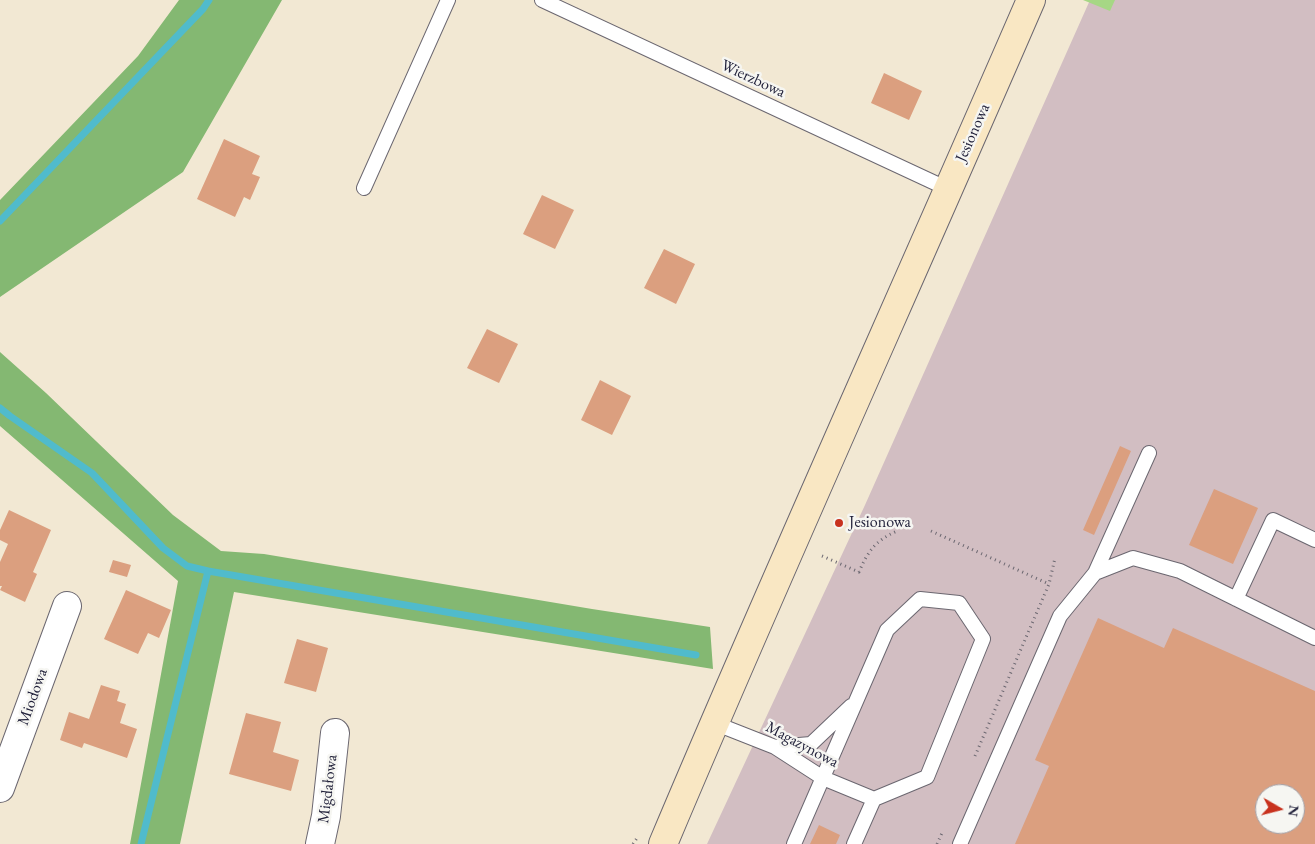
<!DOCTYPE html>
<meta charset="utf-8">
<style>
body{margin:0}
#map{position:relative;width:1315px;height:844px;overflow:hidden;background:#f2e8d3;font-family:"EB Garamond",serif}
canvas{display:block}
.north{position:absolute;left:1255px;top:784px;width:50px;height:50px;box-sizing:border-box;background:#f6f6f2;border:1px solid #a1a1a9;border-radius:50%;rotate:98deg;font-size:14px;font-weight:700;line-height:20px;text-align:center;color:#22223b}
.north::after{content:'';display:block;margin:auto;width:18px;height:22px;background:#c8321e;clip-path:polygon(50% 0,100% 100%,50% 72%,0 100%)}
</style>
<div id="map">
<canvas width="1315" height="844"></canvas>
<div class="north">N</div>
</div>
<script>
const g = document.querySelector('canvas').getContext('2d');
g.lineJoin = 'round';
function fillPath(path, color) { g.fillStyle = color; g.fill(path, 'evenodd'); }
function stroke(path, color, width, dash) { g.strokeStyle = color; g.lineWidth = width; g.lineCap = dash ? 'butt' : 'round'; g.setLineDash(dash || []); g.stroke(path); }
function write(font, color, halo, rows, align = 'center') {
  g.font = font + ' "EB Garamond",serif'; g.lineWidth = 5; g.setLineDash([]); g.textBaseline = 'middle'; g.strokeStyle = halo; g.fillStyle = color; for (const [text, x, y, turn = 0] of rows) {
    g.save(); g.translate(x, y); g.rotate((+turn || 0) * Math.PI / 180); g.textAlign = isNaN(turn) ? turn : align; if (halo) g.strokeText(text, 0, 0); g.fillText(text, 0, 0); g.restore();
  }
}
const industrial = new Path2D(`
 M1090,0H1315V844H707L865,505ZM1265,794H1295V824H1265Z`);
const green = new Path2D(`
 M1083,0H1115L1110,11Z`);
const forest = new Path2D(`
 M179,0H282L183,172L0,297V200L138,56Z
 M0,352L46,393L173,515L221,551L264,554L592,609L710,627L713,669L234,592L180,844H130L178,581L0,426Z`);
const stream = new Path2D(`
 M0,221L203,9L209,0
 M0,408L10,416L92,473L163,548L187,566L208,571L696,655
 M141,844L208,571`);
const building = new Path2D(`
 M884,73L922,91L909,120L871,103Z
 M224,139L260,156L252,174L260,177L250,200L244,197L235,217L197,199Z
 M542,195L574,210L555,249L523,234Z
 M664,249L695,264L676,304L644,288Z
 M487,329L518,344L499,383L467,368Z
 M600,380L631,396L612,435L581,420Z
 M1120,446L1131,451L1094,535L1083,530Z
 M1214,489L1258,508L1233,564L1189,545Z
 M9,510L51,530L33,572L37,574L25,602L0,590L2,586H0V562L8,544L0,540V530Z
 M113,560L131,565L127,577L109,572Z
 M126,590L171,610L159,638L148,633L138,654L104,639Z
 M1098,618L1164,648L1173,628L1315,691V844H1015L1049,766L1035,760ZM1265,794H1295V824H1265Z
 M297,639L328,648L316,692L284,683Z
 M101,685L120,691L117,701L126,704L120,723L137,729L127,758L84,743L82,748L60,740L69,712L89,719Z
 M246,713L281,722L273,752L299,760L291,791L229,774Z
 M819,825L840,835L836,844H810Z`);
const path = new Path2D(`
 M931,531L1049,584
 M822,556L859,572C868,551 875,541 897,531
 M975,756L1049,584L1055,558
 M633,844L637,838
 M937,844L942,833`);
const lane = new Path2D(`
 M542,0L948,189
 M364,188L448,0
 M1095,573L1133,558L1180,571L1315,638
 M1236,599L1273,520L1315,540
 M714,723L775,747L823,778L874,799
 M775,747L811,744L851,706
 M794,844L887,630L920,599L959,603L983,639L927,777L874,799L854,844
 M960,844L1060,616L1095,573L1149,453`);
const street = new Path2D(`
 M0,788L67,606
 M320,844L326,816L335,733`);
const secondary = new Path2D(`
 M663,844C782,561 909,282 1031,0`);
const markers = [
 [839,523,5,"#c8321e"]
];
const streetNames = [
 ["Wierzbowa",753,79,25],
 ["Jesionowa",973,133,-66],
 ["Miodowa",33,697,-70],
 ["Magazynowa",802,745,28],
 ["Migdałowa",328,789,-83]
];
const poiNames = [
 ["Jesionowa",849,523]
];
fillPath(industrial, '#d2bec2');
fillPath(green, '#a6d785');
fillPath(forest, '#84b872');
stroke(stream, '#50bbcc', 7);
fillPath(building, '#db9f7f');
stroke(lane, '#6b6770', 16);
stroke(street, '#6b6770', 30);
stroke(secondary, '#6b6770', 30);
stroke(path, '#6b6770', 3, [1, 4]);
stroke(lane, '#fff', 14);
stroke(street, '#fff', 28);
stroke(secondary, '#f9e7c3', 28);
for (const [x, y, r, color] of markers) { const dot = new Path2D(); dot.arc(x, y, r, 0, 2 * Math.PI); g.fillStyle = color; g.fill(dot); stroke(dot, '#f6f6f2', 2); }
write('16px', '#22223b', '#f6f6f2', streetNames);
write('16px', '#22223b', '#f6f6f2', poiNames, 'left');
</script>
